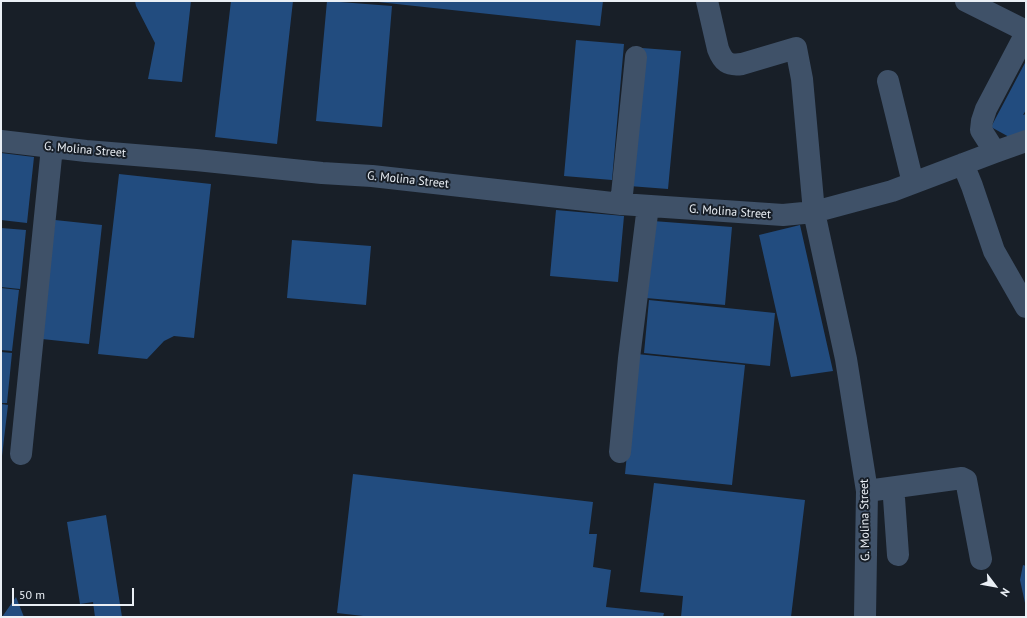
<!DOCTYPE html>
<style>
body{margin:0}
#map{position:relative;width:1027px;height:618px;overflow:hidden;background:#181f28;font-family:"PT Sans",sans-serif}
canvas{display:block}
.frame{position:absolute;inset:0;border:2px solid #eaeff5;pointer-events:none}
.north{position:absolute;left:975px;top:566px;width:40px;height:40px;-webkit-text-stroke:3px #181f28;paint-order:stroke;rotate:122deg;font-size:11px;font-weight:700;line-height:16px;text-align:center;color:#eaeff5}
.north::after{content:'';display:block;margin:auto;width:14px;height:18px;background:#eaeff5;clip-path:polygon(50% 0,100% 100%,50% 72%,0 100%)}
.scale{position:absolute;left:12px;top:588px;width:122px;height:18px;box-sizing:border-box;border:2px solid #eaeff5;border-top:0;padding-left:5px;font-size:12px;line-height:14px;white-space:nowrap;color:#eaeff5;-webkit-text-stroke:3px #181f28;paint-order:stroke}
</style>
<div id="map">
<canvas width="1027" height="618"></canvas>
<div class="frame"></div>
<div class="north">N</div>
<div class="scale">50 m</div>
</div>
<script>
const g = document.querySelector('canvas').getContext('2d');
g.lineJoin = 'round';
function fillPath(path, color) { g.fillStyle = color; g.fill(path, 'evenodd'); }
function stroke(path, color, width, dash) { g.strokeStyle = color; g.lineWidth = width; g.lineCap = dash ? 'butt' : 'round'; g.setLineDash(dash || []); g.stroke(path); }
function write(font, color, halo, rows, align = 'center') {
  g.font = font + ' "PT Sans",sans-serif'; g.lineWidth = 4; g.setLineDash([]); g.textBaseline = 'middle'; g.strokeStyle = halo; g.fillStyle = color; for (const [text, x, y, turn = 0] of rows) {
    g.save(); g.translate(x, y); g.rotate((+turn || 0) * Math.PI / 180); g.textAlign = isNaN(turn) ? turn : align; if (halo) g.strokeText(text, 0, 0); g.fillText(text, 0, 0); g.restore();
  }
}
const building = new Path2D(`
 M135,1H191L182,82L148,79L155,43L136,6Z
 M231,1H293L277,144L215,137Z
 M327,1L392,6L382,127L316,121Z
 M378,1H603L600,26L378,2Z
 M576,40L624,44L612,180L564,176Z
 M642,48L681,51L668,189L629,186Z
 M1026,61V110L1023,115L1026,114V132L1011,138L991,127Z
 M1,153L34,157L27,223L1,220Z
 M119,174L211,184L194,338L174,336L164,341L147,359L98,354Z
 M556,210L624,216L618,282L550,276Z
 M55,220L102,225L89,344L42,339Z
 M653,221L732,227L725,305L646,298Z
 M800,225L833,371L791,377L759,235Z
 M1,228L26,230L20,289L1,287Z
 M292,240L371,246L366,305L287,298Z
 M1,288L19,290L12,351L1,350Z
 M649,300L775,313L770,366L644,353Z
 M1,352L12,353L7,403H1Z
 M637,354L745,365L732,485L625,474Z
 M1,404L8,405L2,456H1Z
 M353,474L593,502L589,534H597L593,567L611,570L606,607L664,613L663,617H372L337,613Z
 M654,483L805,500L791,617H681L683,596L640,592Z
 M106,515L122,617H95L93,602L80,604L67,522Z
 M1023,565L1026,566L1025,603L1020,580Z
 M16,597L24,617H2Z`);
const minor = new Path2D(`
 M707,1L718,49C723,62 728,66 742,64L796,48L802,79L814,212L846,359L867,491L865,617
 M966,1L1026,31
 M888,81L913,183
 M1,141L86,151L196,160L322,173L372,176L621,204L783,215L814,212L892,191L995,152L1026,141
 M995,152L981,130L982,121L986,109L1026,33
 M963,164L972,186L994,251L1026,307
 M621,204L636,57
 M620,452L629,358L648,206
 M21,454L52,147
 M867,491L962,478L966,480L981,559
 M894,498L898,555`);
const streetNames = [
 ["G. Molina Street",85,150,5],
 ["G. Molina Street",408,180,6],
 ["G. Molina Street",730,212,4],
 ["G. Molina Street",865,520,-91]
];
fillPath(building, '#224c7f');
stroke(minor, '#3f5168', 22);
write('12px', '#eaeff5', '#181f28', streetNames);
</script>
